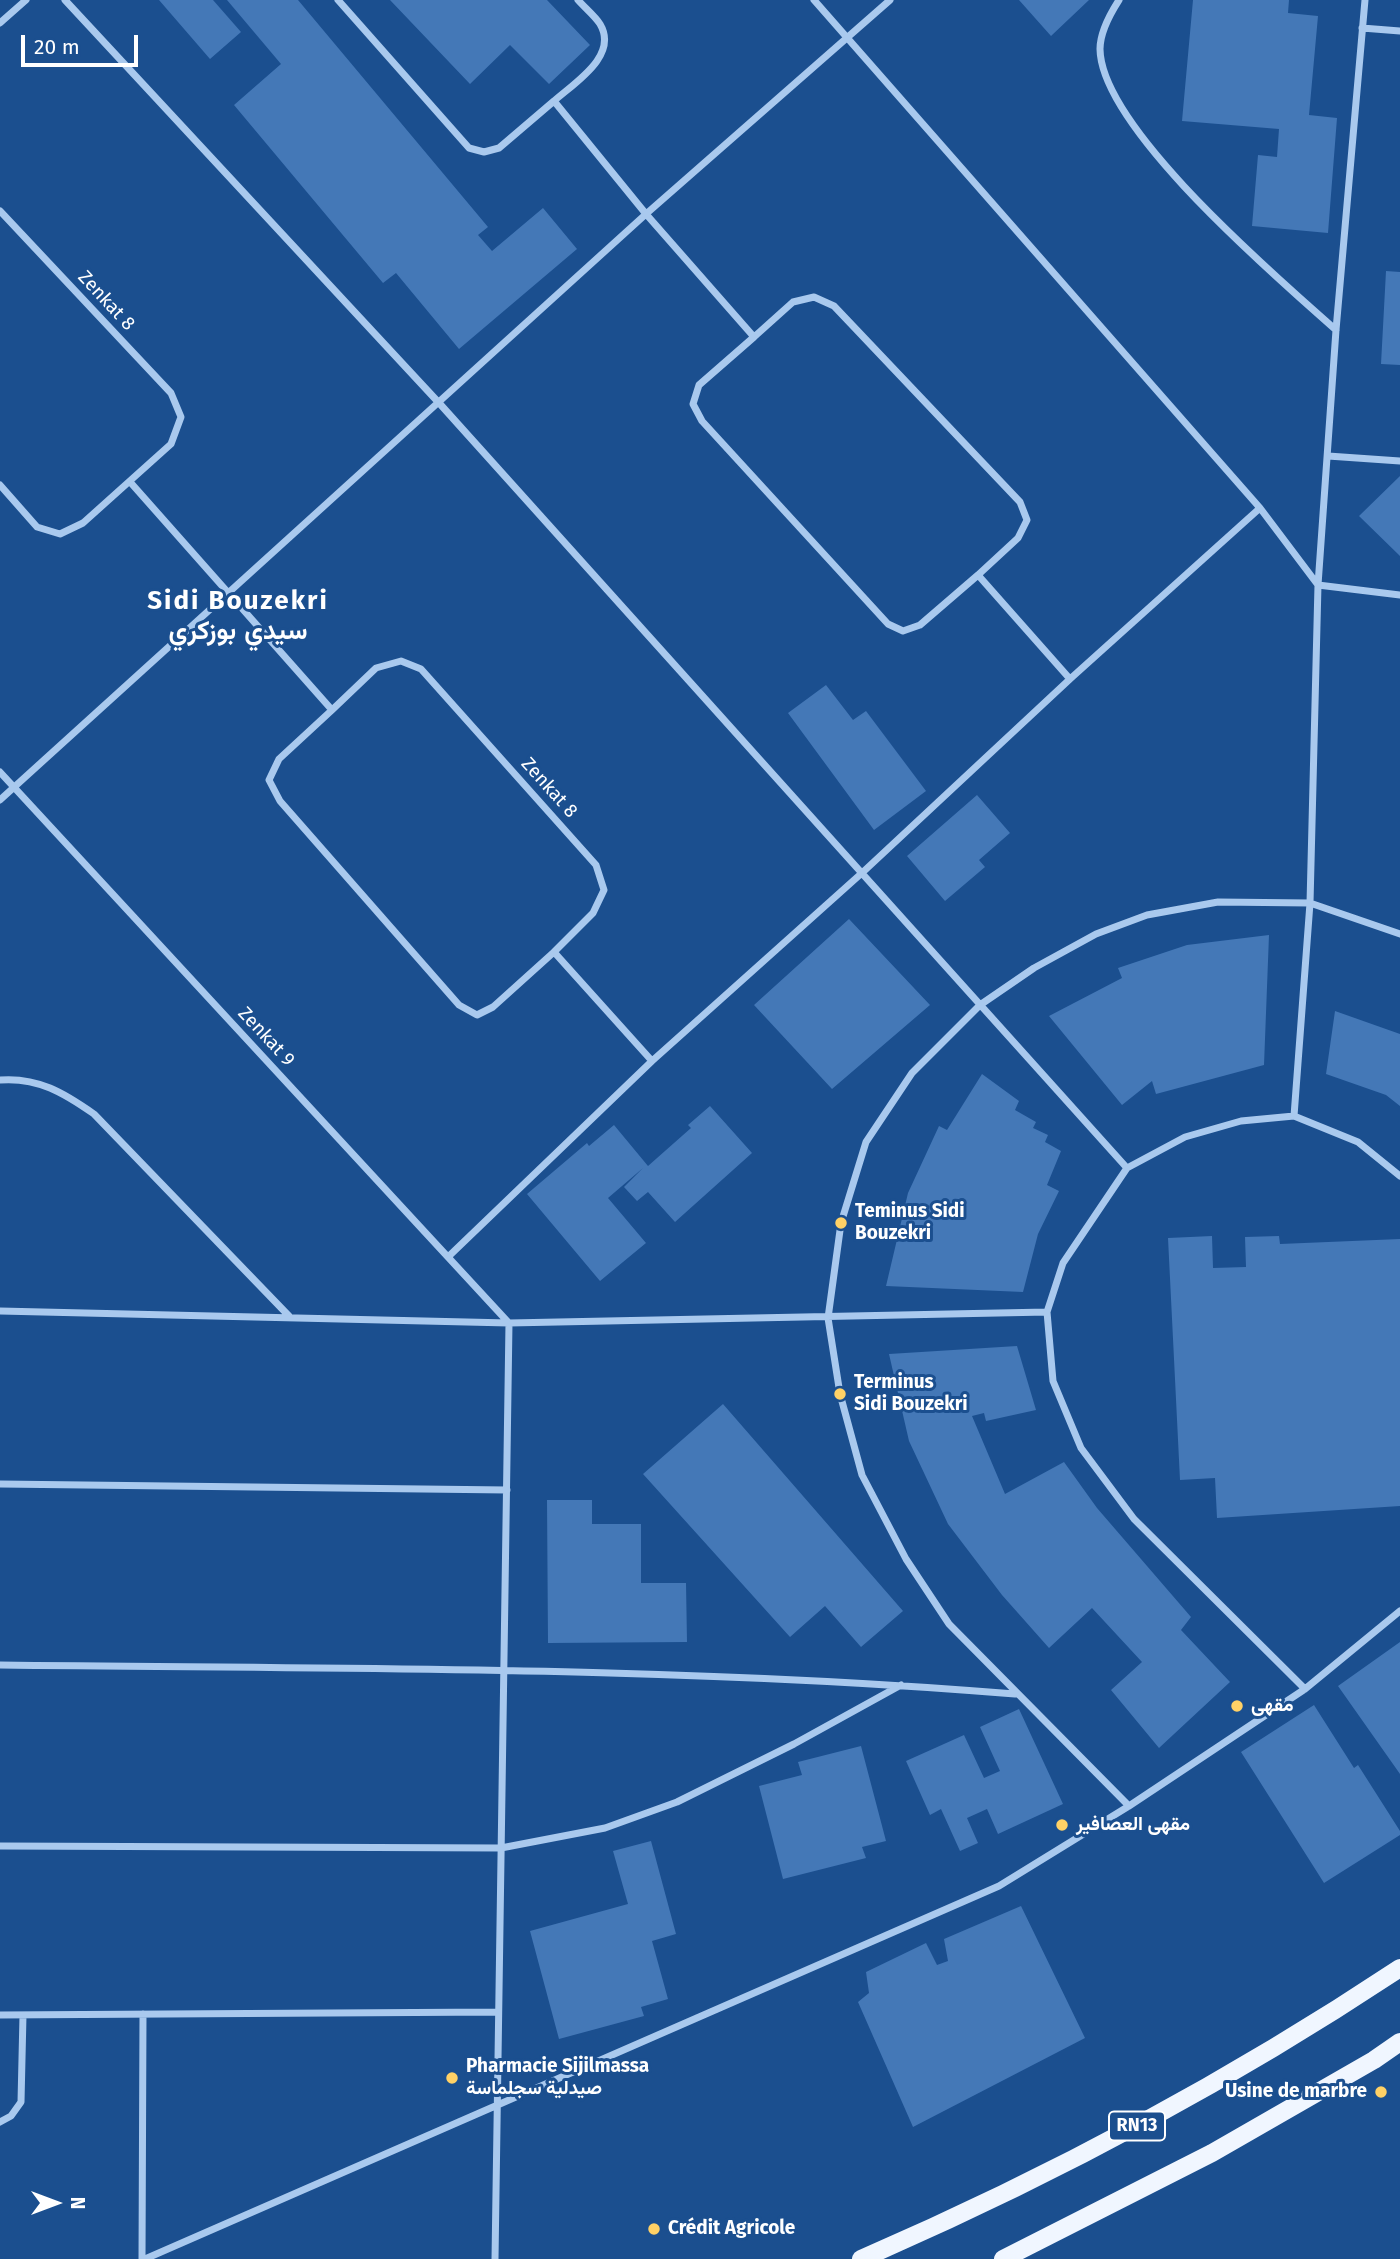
<!DOCTYPE html>
<meta charset="utf-8">
<style>
body{margin:0}
#map{position:relative;width:1400px;height:2259px;overflow:hidden;background:#1b4f8f;font-family:"Fira Sans",sans-serif}
canvas{display:block}
.north{position:absolute;left:21px;top:2168px;width:70px;height:70px;-webkit-text-stroke:5px #1b4f8f;paint-order:stroke;rotate:90deg;font-size:19px;font-weight:700;line-height:28px;text-align:center;color:#fff}
.north::after{content:'';display:block;margin:auto;width:24px;height:32px;background:#fff;clip-path:polygon(50% 0,100% 100%,50% 72%,0 100%)}
.scale{position:absolute;left:21px;top:35px;width:117px;height:32px;box-sizing:border-box;border:4px solid #fff;border-top:0;padding-left:9px;font-size:21px;line-height:24px;white-space:nowrap;color:#fff;-webkit-text-stroke:5px #1b4f8f;paint-order:stroke}
</style>
<div id="map">
<canvas width="1400" height="2259"></canvas>
<div class="north">N</div>
<div class="scale">20 m</div>
</div>
<script>
const g = document.querySelector('canvas').getContext('2d');
g.lineJoin = 'round';
function fillPath(path, color) { g.fillStyle = color; g.fill(path, 'evenodd'); }
function stroke(path, color, width, dash) { g.strokeStyle = color; g.lineWidth = width; g.lineCap = dash ? 'butt' : 'round'; g.setLineDash(dash || []); g.stroke(path); }
function write(font, color, halo, rows, align = 'center') {
  g.font = font + ' "Fira Sans",Vazirmatn,sans-serif'; g.lineWidth = 6; g.setLineDash([]); g.textBaseline = 'middle'; g.strokeStyle = halo; g.fillStyle = color; for (const [text, x, y, turn = 0] of rows) {
    g.save(); g.translate(x, y); g.rotate((+turn || 0) * Math.PI / 180); g.textAlign = isNaN(turn) ? turn : align; if (halo) g.strokeText(text, 0, 0); g.fillText(text, 0, 0); g.restore();
  }
}
const building = new Path2D(`
 M159,0H213L241,32L210,59Z
 M227,0H298L488,227L478,235L492,251L543,208L577,249L459,349L396,273L383,283L234,105L281,64Z
 M390,0H547L590,45L549,84L510,45L470,84Z
 M1019,0H1089L1051,36Z
 M1193,0H1289L1288,13L1318,16L1309,115L1337,118L1328,233L1252,226L1258,155L1277,157L1279,129L1182,121Z
 M1386,271L1400,272V365L1381,364Z
 M1400,476V556L1359,516Z
 M826,685L853,720L866,711L926,791L874,830L788,713Z
 M977,795L1010,833L979,860L985,867L945,901L907,856Z
 M849,919L930,1005L832,1089L754,1005Z
 M1269,935L1264,1065L1156,1094L1152,1081L1122,1105L1049,1016L1122,978L1118,968L1187,945Z
 M1335,1011L1400,1034V1106L1386,1095L1326,1074Z
 M982,1074L1019,1101L1015,1110L1036,1122L1033,1128L1048,1135L1045,1142L1061,1151L1047,1185L1059,1191L1038,1234L1023,1292L886,1286L908,1193L939,1126L947,1130Z
 M710,1106L752,1153L675,1222L648,1192L637,1201L624,1187L643,1168L608,1198L646,1243L600,1281L527,1194L587,1143L589,1146L614,1125L648,1166L691,1128L688,1125Z
 M1212,1236L1213,1268L1246,1267L1245,1237L1279,1236L1280,1244L1400,1239V1506L1217,1518L1215,1478L1180,1480L1168,1238Z
 M1017,1346L1036,1410L986,1421L984,1413L972,1416L1005,1494L1064,1462L1097,1508L1191,1617L1181,1630L1230,1682L1159,1748L1111,1690L1142,1662L1092,1608L1049,1648L1002,1595L948,1524L909,1441L889,1354Z
 M723,1404L903,1611L861,1647L825,1606L790,1637L643,1474Z
 M547,1500H592V1524H641V1583H686L687,1642L548,1643Z
 M1400,1642V1774L1338,1686Z
 M1314,1705L1354,1768L1358,1765L1400,1831V1835L1324,1883L1241,1752Z
 M1019,1709L1063,1804L998,1834L987,1809L967,1818L978,1843L960,1851L941,1809L930,1815L906,1761L964,1735L984,1778L1000,1771L980,1727Z
 M861,1746L886,1841L862,1847L866,1858L783,1879L759,1786L802,1775L798,1762Z
 M651,1841L676,1934L652,1941L668,1999L641,2007L644,2016L559,2039L530,1931L628,1904L613,1851Z
 M1021,1906L1085,2038L913,2127L858,2002L869,1993L866,1972L926,1943L937,1965L948,1961L944,1939Z`);
const street = new Path2D(`
 M65,0L440,404L1127,1168
 M338,0L469,148L484,152L499,148L554,101
 M814,0L1260,508L1318,585L1400,595
 M1119,0C1110,14 1100,32 1100,49C1101,128 1278,278 1336,330
 M0,23L26,0
 M1362,28L1400,31
 M0,211L171,393L181,417L171,444L83,523L60,534L37,527L0,485
 M754,337L793,302L814,297L834,306L1020,502L1027,520L1018,538L978,575
 M1328,456L1400,461
 M131,483L332,710L376,668L401,661L421,669L596,865L604,890L593,913L554,952
 M1070,679L1260,508
 M332,710L279,759L269,780L280,801L459,1005L477,1015L493,1007L554,952L652,1061L863,872L1070,679L978,575L920,625L903,631L888,624L702,421L693,404L699,385L754,337L646,214L554,101C574,83 619,56 600,24C595,16 585,8 578,0
 M0,772L509,1323L495,2259
 M0,800L646,214L890,0
 M0,1080C38,1077 64,1093 94,1114L289,1316
 M1294,1116L1310,903L1318,585L1336,330L1365,0
 M448,1257L652,1061
 M0,1311L509,1323L1047,1312
 M0,1484L507,1490
 M0,1665C338,1669 678,1666 1015,1694
 M1305,1689L1134,1519L1081,1448L1053,1381L1047,1312L1063,1263L1127,1168L1185,1137L1241,1121L1294,1116L1358,1142L1400,1176
 M1129,1806L949,1624L906,1559L862,1475L840,1394L828,1318L841,1223L866,1142L912,1073L980,1005L1034,968L1096,934L1147,915L1218,902L1310,903L1400,934
 M0,1846L501,1848L605,1828L677,1802L794,1744L901,1685
 M0,2015L497,2012
 M0,2122L11,2116L21,2102L23,2015
 M142,2259L143,2014
 M145,2259L999,1886L1129,1806L1305,1689L1400,1611`);
const primary = new Path2D(`
 M861,2259C1048,2178 1230,2081 1400,1968
 M1003,2259L1212,2153L1374,2060L1400,2042`);
const markers = [
 [841,1223,7,"#ffd166"],
 [840,1394,7,"#ffd166"],
 [1237,1706,7,"#ffd166"],
 [1062,1825,7,"#ffd166"],
 [452,2078,7,"#ffd166"],
 [1381,2092,7,"#ffd166"],
 [654,2229,7,"#ffd166"]
];
const shields = [
 [1137,2126,56]
];
const shieldNames = [
 ["RN13",1137,2126]
];
const streetNames = [
 ["Zenkat 8",106,301,47],
 ["Zenkat 8",549,788,48],
 ["Zenkat 9",266,1037,47]
];
const poiNames = [
 ["Teminus Sidi",855,1212],
 ["Bouzekri",855,1234],
 ["Terminus",854,1383],
 ["Sidi Bouzekri",854,1405],
 ["مقهى",1251,1706],
 ["مقهى العصافير",1076,1825],
 ["Pharmacie Sijilmassa",466,2067],
 ["صيدلية سجلماسة",466,2089],
 ["Usine de marbre",1367,2092,"right"],
 ["Crédit Agricole",668,2229]
];
const districtNames = [
 ["Sidi Bouzekri",238,602],
 ["سيدي بوزكري",238,632]
];
fillPath(building, '#4478b7');
stroke(street, '#a9c9ee', 7);
stroke(primary, '#f0f6ff', 18);
for (const [x, y, r, color] of markers) { const dot = new Path2D(); dot.arc(x, y, r, 0, 2 * Math.PI); g.fillStyle = color; g.fill(dot); stroke(dot, '#1b4f8f', 2.5); }
for (const [x, y, w] of shields) { const box = new Path2D(); box.roundRect(x - w / 2, y - 14.5, w, 29, 5); g.fillStyle = '#1b4f8f'; g.fill(box); stroke(box, '#fff', 2); }
write('bold 18px', '#fff', null, shieldNames);
write('19px', '#fff', '#1b4f8f', streetNames);
write('bold 19px', '#fff', '#1b4f8f', poiNames, 'left');
g.letterSpacing = '2px';
write('bold 26px', '#fff', '#1b4f8f', districtNames);
g.letterSpacing = '0px';
</script>
